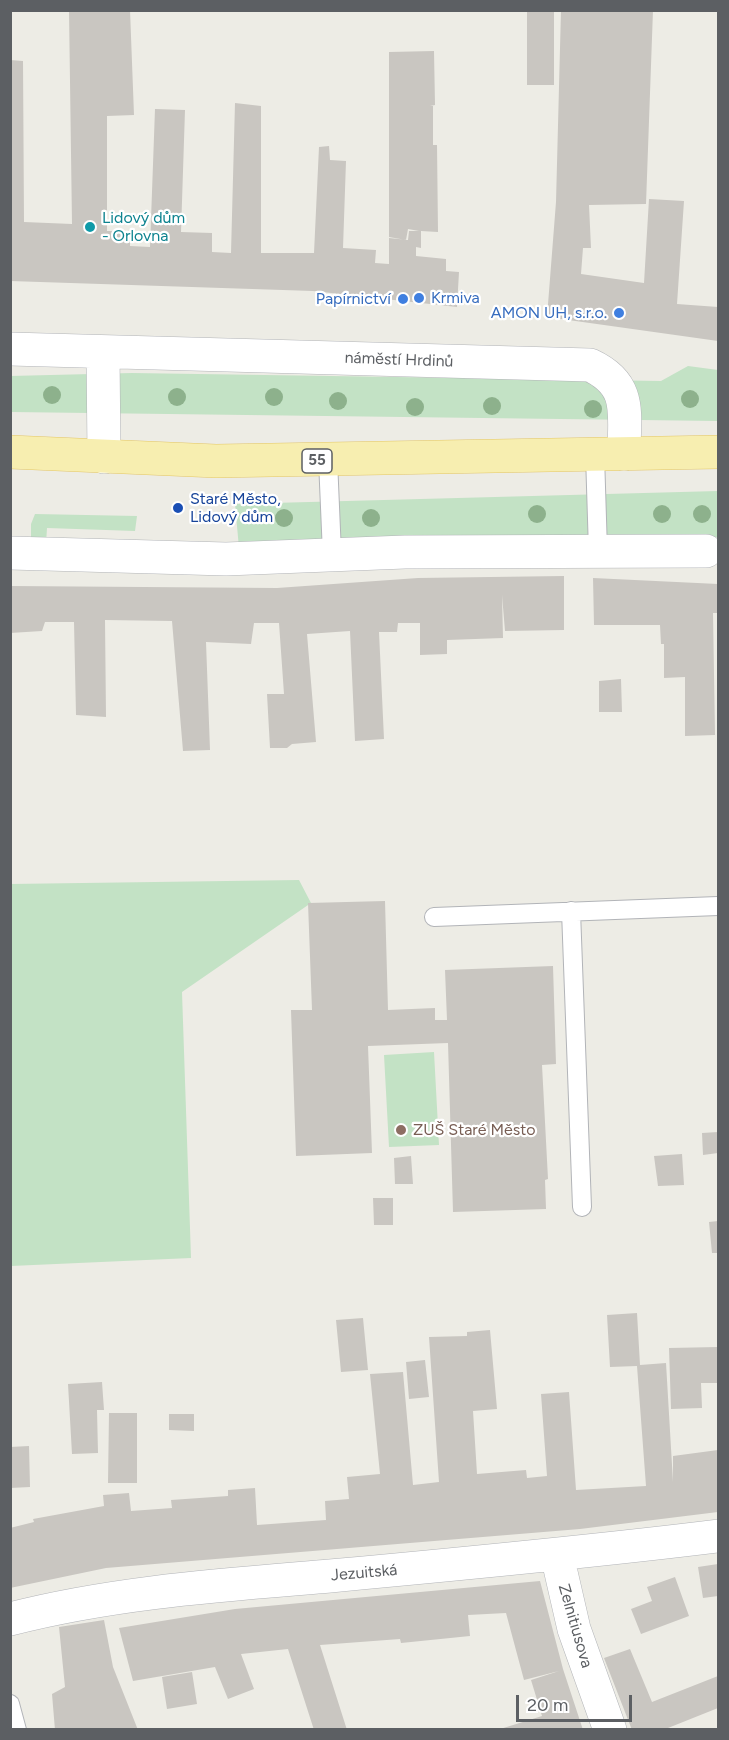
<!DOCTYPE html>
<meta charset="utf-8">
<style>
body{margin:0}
#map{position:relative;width:729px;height:1740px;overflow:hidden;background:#edece5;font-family:Figtree,sans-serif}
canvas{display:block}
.frame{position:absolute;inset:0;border:12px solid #5c5f63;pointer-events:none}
.scale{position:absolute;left:516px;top:1695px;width:116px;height:27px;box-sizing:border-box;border:3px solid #5c5f63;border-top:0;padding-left:8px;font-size:18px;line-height:21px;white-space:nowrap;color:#5c5f63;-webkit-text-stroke:4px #fff;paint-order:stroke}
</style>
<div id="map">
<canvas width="729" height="1740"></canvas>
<div class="frame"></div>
<div class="scale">20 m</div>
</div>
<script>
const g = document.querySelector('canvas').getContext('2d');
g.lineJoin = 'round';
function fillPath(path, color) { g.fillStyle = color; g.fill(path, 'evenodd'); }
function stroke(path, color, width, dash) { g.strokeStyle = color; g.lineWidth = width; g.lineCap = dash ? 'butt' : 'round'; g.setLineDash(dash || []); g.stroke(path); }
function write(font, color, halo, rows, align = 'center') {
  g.font = font + ' Figtree,sans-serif'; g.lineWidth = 4.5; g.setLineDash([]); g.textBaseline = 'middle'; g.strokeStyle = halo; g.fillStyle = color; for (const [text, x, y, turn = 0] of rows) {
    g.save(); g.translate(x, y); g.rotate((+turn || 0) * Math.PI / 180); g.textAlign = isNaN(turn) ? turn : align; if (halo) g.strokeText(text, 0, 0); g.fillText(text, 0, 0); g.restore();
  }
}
const green = new Path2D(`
 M688,366L718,370V421L11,412L10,376L132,373L661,381Z
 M718,491V559V537L239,548L235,504Z
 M35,514L137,516L135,531L47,528L46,544L31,540V524Z
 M299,880L311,903L182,992L191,1258L11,1266L10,884Z
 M434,1052L439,1145L389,1147L384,1055Z`);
const building = new Path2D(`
 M69,10H130L134,115L107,116V231H130V246L150,247L155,109L185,110L181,232L212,233V252L231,253L235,103L261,106V253H314L319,147L329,146L330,160L346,161L343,248L376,250L375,263L389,264V238L408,240L409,231H419L408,229L406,240L389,237V52L434,51L435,105L430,106H433V145H437L438,232L421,231V248L416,247V256L446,259V271L459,272L457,307L313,291L10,281V60L23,61L24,222L72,224Z
 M527,10H554V85H527Z
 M561,10H653L646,204L589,205L591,248H583L581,274L644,283L649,199L684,201L677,304L718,307V341L547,317L556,202Z
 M564,576V630L505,631L502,595L503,638L447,640V654L420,655V623H398L397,632H379L384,739L355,741L350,631L307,634L316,742L292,744L287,748H270L267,694H284L279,623H254L251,644L206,642L210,750L183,751L172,621L105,620L106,717L76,715L74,622H45L42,631L10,633V586L277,588L418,578Z
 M593,578L718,584V613H713L715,735L685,736V677L664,678V644H661L660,625H594Z
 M621,679L622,712H599V681Z
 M385,901L388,1010L435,1008V1020H447L445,970L553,966L556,1064L542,1065L548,1179L545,1180L546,1209L453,1212L448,1043L368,1046L372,1153L296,1156L291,1010H312L308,903Z
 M718,1132V1153L703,1155L702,1133Z
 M682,1154L684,1185L658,1186L654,1156Z
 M411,1156L413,1184H395L394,1158Z
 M373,1198H393V1225H374Z
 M718,1221V1253H712L709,1222Z
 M637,1313L640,1365L666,1363L673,1482V1456L718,1450V1512L580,1529L106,1568L10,1588V1528L34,1522L33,1519L104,1506L103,1495L129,1493L131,1511L172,1508L171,1500L228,1496V1490L255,1488L257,1525L326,1520L325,1501L349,1499L347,1477L380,1474L370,1374L403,1372L413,1485L439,1482L429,1337L467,1336V1332L490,1330L497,1409L473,1411L477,1474L526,1470L527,1478L547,1476L541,1394L569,1392L576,1490L646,1486L637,1366L610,1367L607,1315Z
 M363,1318L368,1370L341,1372L336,1320Z
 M718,1347V1383H701L702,1408L671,1409L669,1348Z
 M425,1360L429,1397L409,1399L406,1362Z
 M102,1382L104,1410H97L98,1453L72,1454L68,1384Z
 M109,1413H137V1483H108Z
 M169,1414H194V1431L169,1430Z
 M29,1446L30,1487L10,1488V1447Z
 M718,1564V1596L703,1598L698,1567Z
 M675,1577L689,1616L641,1634L631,1609L652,1601L647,1587Z
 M540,1581L563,1669L583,1730H497L542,1716L531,1680L559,1671L524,1680L506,1613L468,1615L470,1636L401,1643L400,1639L320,1645L347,1730H314L288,1649L241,1654L254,1689L228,1699L215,1667L133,1681L119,1628L235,1609Z
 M104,1620L113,1667L138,1730H55L52,1694L65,1687L59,1627Z
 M630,1649L652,1702L718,1676V1708L663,1730H632L604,1658Z
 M192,1672L197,1704L167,1709L162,1677Z`);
const lane = new Path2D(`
 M595,455L598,551
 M328,460L332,554
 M571,911L582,1207
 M434,917L718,906
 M10,1704L17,1730`);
const street = new Path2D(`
 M10,349L590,365C633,385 624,414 624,454
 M103,352L104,457
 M10,553L226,559L405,552L706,551
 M557,1555L574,1629L610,1730
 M10,1619C115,1592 223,1585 330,1576C460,1564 589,1552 718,1536`);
const primary = new Path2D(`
 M10,452L216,461L718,452`);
const trees = [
 [52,395],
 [177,397],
 [274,397],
 [690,399],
 [338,401],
 [492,406],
 [415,407],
 [593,409],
 [537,514],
 [662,514],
 [702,514],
 [284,518],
 [371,518]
];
const markers = [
 [90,227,6,"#0f9aa8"],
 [419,298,6,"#3f7fe0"],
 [403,299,6,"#3f7fe0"],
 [619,313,6,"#3f7fe0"],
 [178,508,6,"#1a4fb4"],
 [401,1130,6,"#8d6e63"]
];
const shields = [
 [317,461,30]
];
const shieldNames = [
 ["55",317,461]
];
const cultureNames = [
 ["Lidový dům",102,218],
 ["- Orlovna",102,236]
];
const shopNames = [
 ["Krmiva",431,298,"left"],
 ["Papírnictví",391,299],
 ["AMON UH, s.r.o.",607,313]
];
const streetNames = [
 ["náměstí Hrdinů",399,360,2],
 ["Jezuitská",364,1573,-5],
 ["Zelnitiusova",575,1626,74]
];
const transitNames = [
 ["Staré Město,",190,499],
 ["Lidový dům",190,517]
];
const educationNames = [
 ["ZUŠ Staré Město",413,1130]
];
fillPath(green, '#c3e2c5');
fillPath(building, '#c9c6c1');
stroke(lane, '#b2b4b8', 20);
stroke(street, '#b2b4b8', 34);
stroke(primary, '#e3c668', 34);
stroke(lane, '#fff', 18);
stroke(street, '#fff', 33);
stroke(primary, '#f7eeb0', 33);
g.fillStyle = '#8db18c';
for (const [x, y] of trees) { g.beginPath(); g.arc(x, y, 9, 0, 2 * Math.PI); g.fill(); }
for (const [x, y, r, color] of markers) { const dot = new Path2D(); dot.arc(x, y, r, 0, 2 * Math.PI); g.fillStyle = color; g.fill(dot); stroke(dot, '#fff', 2); }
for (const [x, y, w] of shields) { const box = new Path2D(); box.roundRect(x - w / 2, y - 12, w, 24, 4.5); g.fillStyle = '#fff'; g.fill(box); stroke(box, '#5c5f63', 1.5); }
write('bold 15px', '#5c5f63', null, shieldNames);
write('16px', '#0d838f', '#fff', cultureNames, 'left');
write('16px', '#366cbe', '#fff', shopNames, 'right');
write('16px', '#5c5f63', '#fff', streetNames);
write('16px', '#164399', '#fff', transitNames, 'left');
write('16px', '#785e54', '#fff', educationNames, 'left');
</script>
